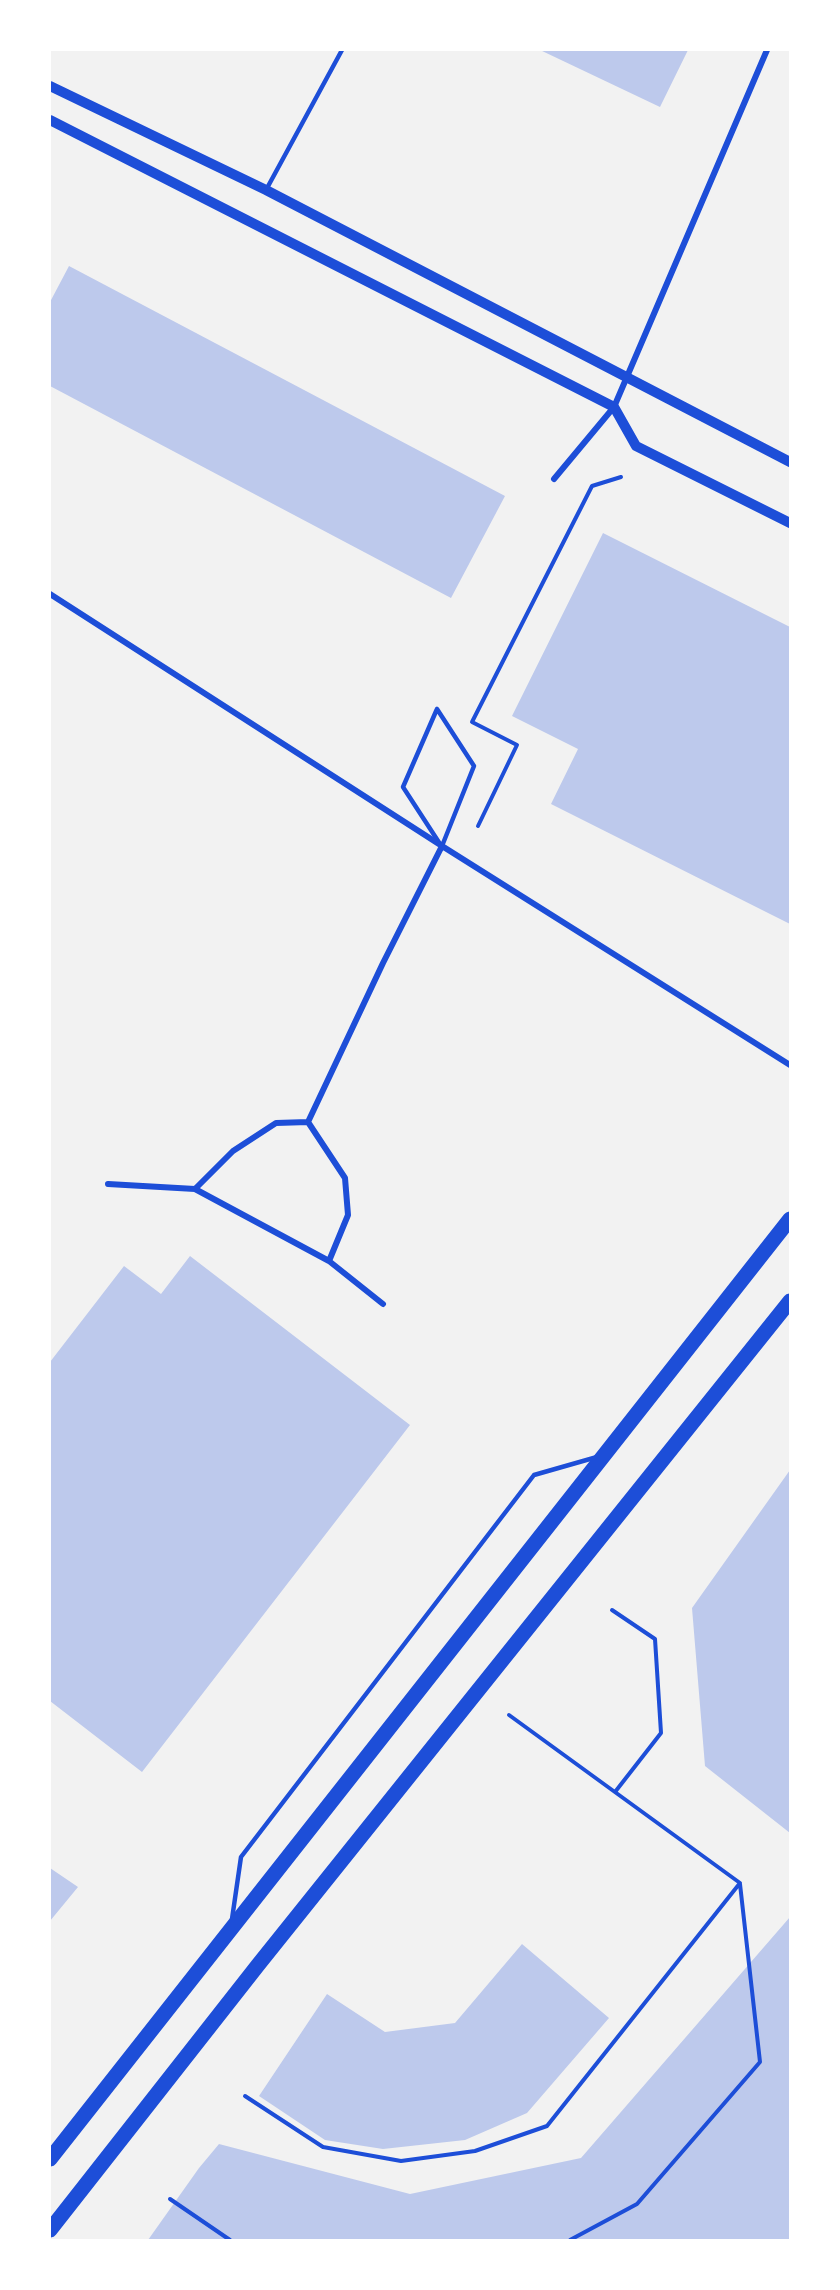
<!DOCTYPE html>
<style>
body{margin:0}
#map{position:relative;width:840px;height:2290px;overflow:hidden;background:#f2f2f2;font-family:"Varela Round",sans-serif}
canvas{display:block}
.frame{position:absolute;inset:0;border:51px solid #fff;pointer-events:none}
</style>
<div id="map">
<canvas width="840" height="2290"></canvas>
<div class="frame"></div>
</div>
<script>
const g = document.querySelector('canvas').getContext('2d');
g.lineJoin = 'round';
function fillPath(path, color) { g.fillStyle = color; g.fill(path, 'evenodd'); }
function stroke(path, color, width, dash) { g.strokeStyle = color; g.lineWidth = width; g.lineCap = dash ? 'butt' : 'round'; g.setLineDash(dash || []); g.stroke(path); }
const building = new Path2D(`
 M540,50H688L660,107Z
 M69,266L505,496L451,598L50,386V302Z
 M603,533L790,627V924L551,804L578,749L512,716Z
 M190,1256L410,1425L142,1772L50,1701V1362L124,1266L161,1294Z
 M790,1470V1833L705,1766L692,1608Z
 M50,1868L78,1887L50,1921Z
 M790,1917V2240H148L199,2168L219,2144L410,2194L581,2158Z
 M522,1944L609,2018L527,2113L465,2140L383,2149L325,2140L259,2096L327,1994L385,2032L455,2023Z`);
const path = new Path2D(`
 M478,826L517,745L472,722L592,486L621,477
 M612,1610L655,1639L661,1733L615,1792
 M509,1715L740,1883
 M245,2096L323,2147L401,2161L475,2151L547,2126L740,1883
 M170,2199L230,2240
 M570,2240L637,2204L760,2062L740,1884`);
const service = new Path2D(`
 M266,190L342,50
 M437,709L403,787L440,844
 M437,709L474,766L442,846
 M232,1919L241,1857L534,1475L597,1457`);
const minor = new Path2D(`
 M554,479L614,407L767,50
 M50,594L442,846L790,1065
 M308,1122L383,963L442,846
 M108,1184L195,1189L329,1261L383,1304
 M195,1189L233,1151L276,1123L308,1122L345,1178L348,1215L329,1261`);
const tertiary = new Path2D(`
 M50,86L266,190L790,462
 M50,120L614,407L636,446L790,523`);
const primary = new Path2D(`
 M50,2159L790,1219
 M50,2230L258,1965L790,1301`);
fillPath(building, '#bdc9ec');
stroke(path, '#1d4ed8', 4);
stroke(service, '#1d4ed8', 4.5);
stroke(minor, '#1d4ed8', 6);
stroke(tertiary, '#1d4ed8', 10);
stroke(primary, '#1d4ed8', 15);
</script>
